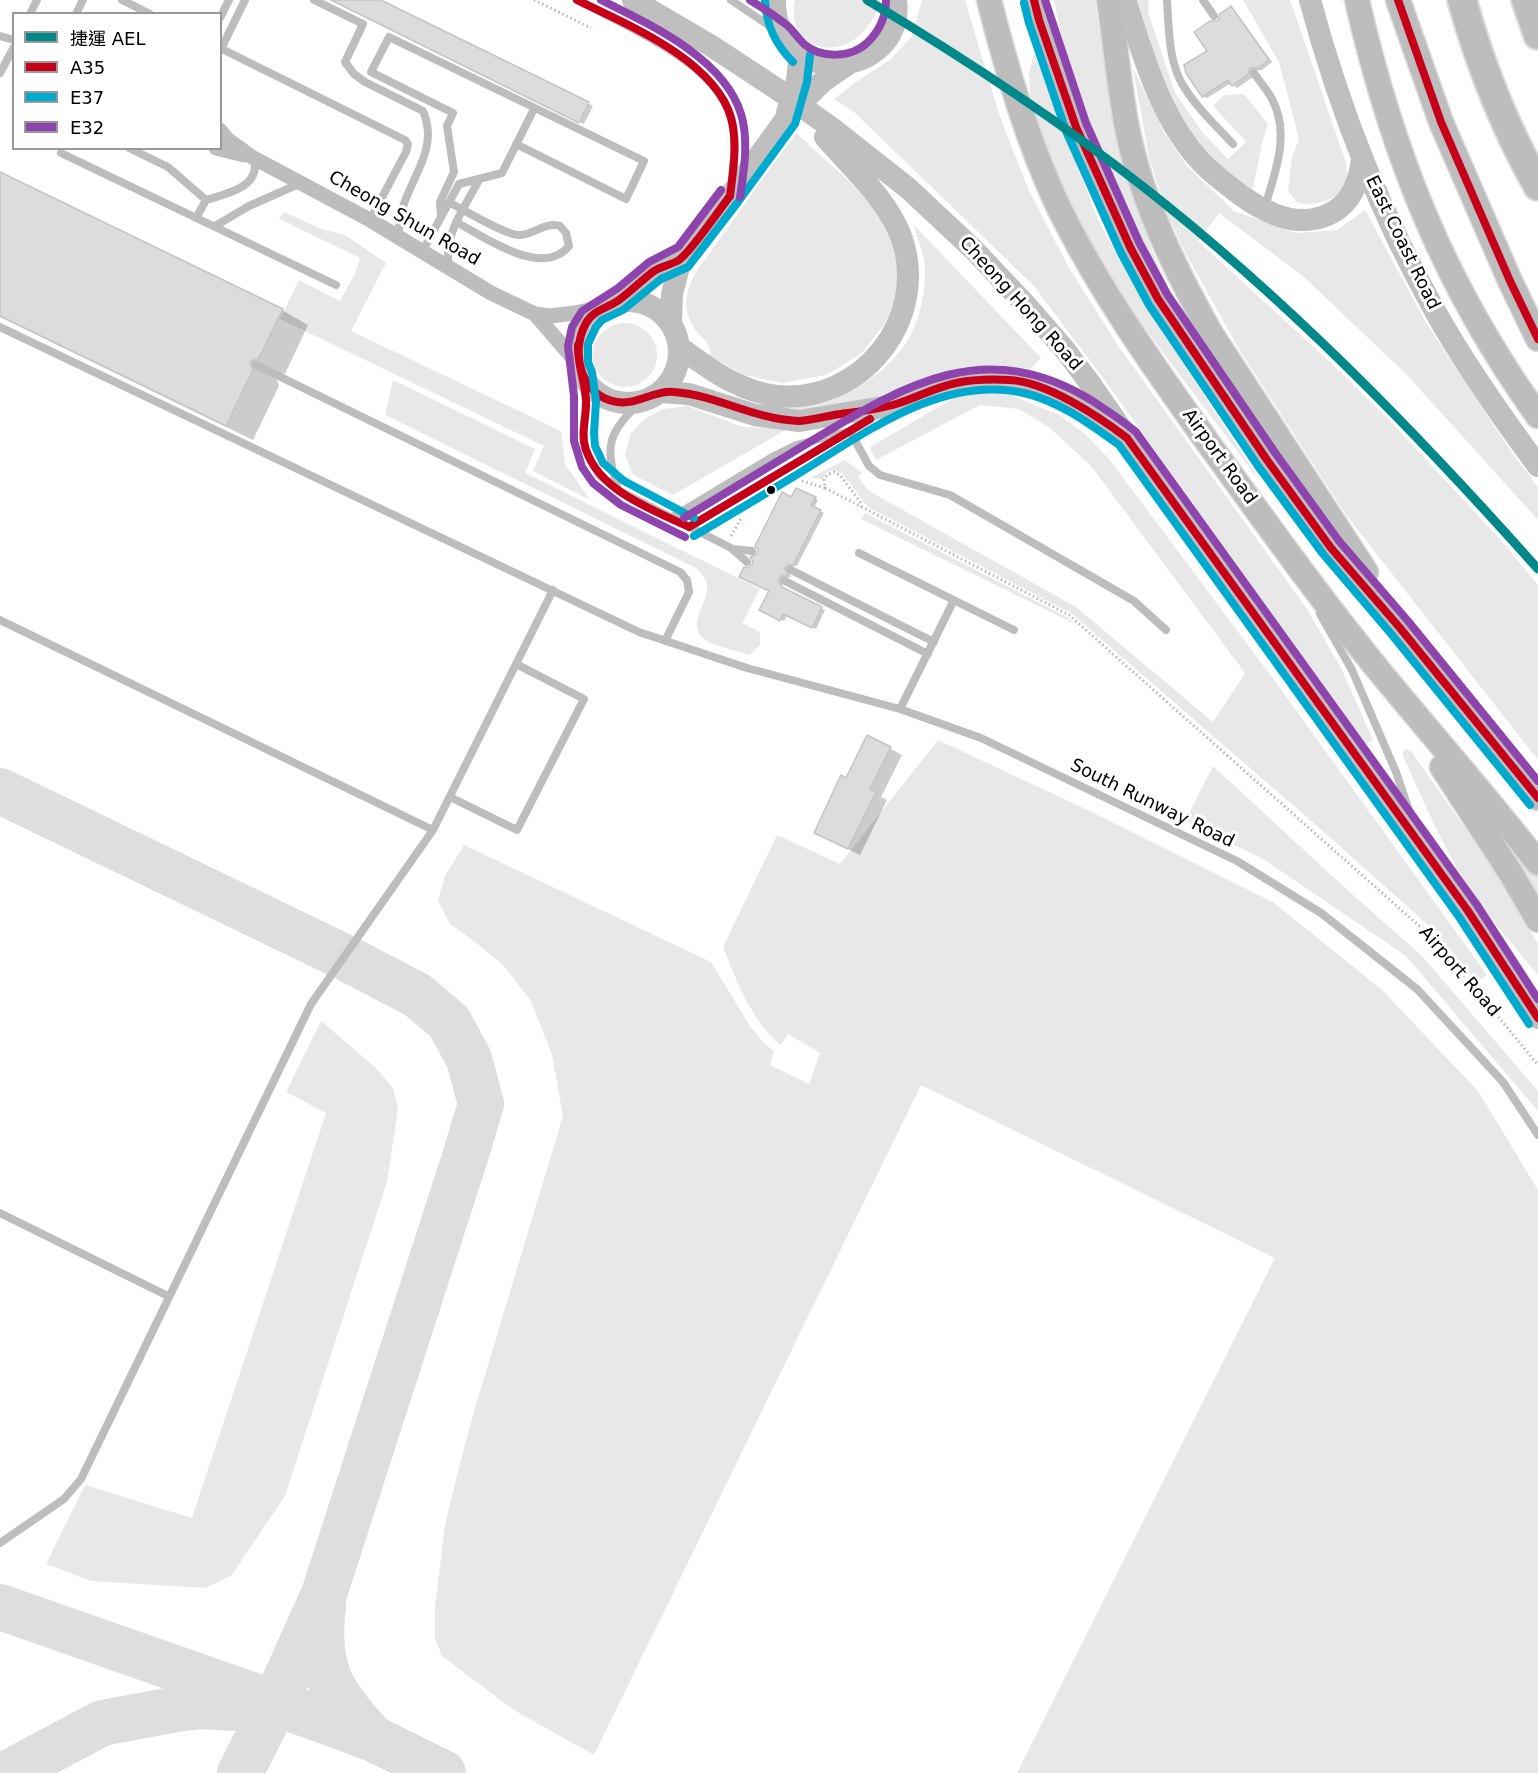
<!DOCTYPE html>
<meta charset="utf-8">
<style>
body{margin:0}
#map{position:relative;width:1538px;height:1773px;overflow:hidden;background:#fff;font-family:"DejaVu Sans","Noto Sans TC",sans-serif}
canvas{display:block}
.legend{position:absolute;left:12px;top:12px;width:210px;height:138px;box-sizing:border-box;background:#fff;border:2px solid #999;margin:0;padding:8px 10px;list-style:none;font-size:18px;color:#000}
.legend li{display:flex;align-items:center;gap:12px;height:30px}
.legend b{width:30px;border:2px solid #999}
</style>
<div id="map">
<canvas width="1538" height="1773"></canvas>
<ul class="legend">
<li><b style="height:8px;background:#00888a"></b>捷運 AEL</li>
<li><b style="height:8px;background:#c70019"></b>A35</li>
<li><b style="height:8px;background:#00a9ce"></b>E37</li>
<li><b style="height:8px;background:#8e44ad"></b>E32</li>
</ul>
</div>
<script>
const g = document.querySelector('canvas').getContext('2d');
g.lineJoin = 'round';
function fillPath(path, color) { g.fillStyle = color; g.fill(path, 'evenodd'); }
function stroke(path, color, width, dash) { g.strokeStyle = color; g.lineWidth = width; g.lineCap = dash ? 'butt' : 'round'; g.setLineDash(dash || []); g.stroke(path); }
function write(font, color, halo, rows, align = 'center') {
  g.font = font + ' "DejaVu Sans",sans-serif'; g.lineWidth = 6; g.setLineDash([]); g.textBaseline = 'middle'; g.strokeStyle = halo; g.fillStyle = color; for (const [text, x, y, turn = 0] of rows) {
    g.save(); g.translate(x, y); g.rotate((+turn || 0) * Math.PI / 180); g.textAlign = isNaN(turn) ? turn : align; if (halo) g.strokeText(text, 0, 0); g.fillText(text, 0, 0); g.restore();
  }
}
const green = new Path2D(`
 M795,0H880C878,12 873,20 865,30C836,64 785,46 795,0Z
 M922,0H965L999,114L1029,191L1068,266L1119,347L1307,609L1341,668L1373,740L1366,745L1103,378L1034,286L854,112L834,99L856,82L890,60L912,36Z
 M1054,0H1095L1115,132L1153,253L1182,317L1145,257L1125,210L1085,112L1062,38Z
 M1136,0H1149L1148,12L1175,93L1203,133L1228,159L1246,142L1213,106L1224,95L1244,94L1268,124L1262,143L1253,189C1182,156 1160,68 1136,0Z
 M1243,0H1290L1346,163C1346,168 1347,173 1347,178C1344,200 1316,206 1298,203L1288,191L1292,157L1299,139L1279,62Z
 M1034,53L1098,220L1151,315L1265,488L1142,325L1089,248L1031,122L1029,73Z
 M1133,68L1165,134L1187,166L1234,211L1296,233L1337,230L1365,210L1425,321L1512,453L1538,487V520L1407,375L1304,277L1219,213L1198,241L1329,361L1389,420L1498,537L1538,585V760L1346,515L1240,351L1185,252L1167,213L1149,157Z
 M796,133L850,182L871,205L889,231L897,265L898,291L886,322L861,354L826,375L782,383L744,375L711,356C710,343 705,341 697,332C680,310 685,290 698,269Z
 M284,212L319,228L345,235L386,263L351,331L561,431L565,464L590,500L533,471L544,446L280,319L299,280L340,301L354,276L360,258L279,219Z
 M914,225L1041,358L1030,369L995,365L948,372L864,401L791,411L753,402C771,401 811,404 827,399C889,380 926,335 925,270C925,256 917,239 914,225Z
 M593 355a32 32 0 1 1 64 0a32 32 0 1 1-64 0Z
 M393,380L535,449L525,473L760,589L742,623L760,632V645L750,655C741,652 711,645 705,640C682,621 716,599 705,579C703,575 699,571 696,568L385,415Z
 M982,394H1008L1059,415L1085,434L1109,459L1280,688L1487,975L1476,982L1437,933L1325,833L1071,613L868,507L842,473L834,470L826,473L822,479L810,478L845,460L862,473L858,477L869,491L1076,607L1213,722L1245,673L1092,467L1050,428L1019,409L980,405L876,460L870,447L958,396Z
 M687,406L743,427L789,428L673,495L633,475L625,455L631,433L643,420L663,409Z
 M865,513L1065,616L1075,624L861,519Z
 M938,740L1077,805L1273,902L1382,990L1478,1091L1538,1190V1773H1017L1275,1258L921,1085L594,1755L514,1710L442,1656L435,1638V1607L445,1525L459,1467L475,1408L563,1116L552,1055L531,1001L504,966L474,941L450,924L438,901L445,876L464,845L711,962L750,1026L764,1043L774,1051L770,1065L809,1084L820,1053L788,1034L781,1045C751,1020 737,982 723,947L777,835L840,864Z
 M1406,749L1411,751L1493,868L1538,944V975C1512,944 1486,914 1464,880C1440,840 1422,798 1403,756V752Z
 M1213,766L1343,886L1422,956L1538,1091V1111L1406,956L1263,859L1185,821Z
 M1479,811L1520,853L1538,877V907Z
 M321,1021L375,1067L393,1088L398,1109L387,1182L285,1496L231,1576L205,1588L91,1581L46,1564L85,1485L192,1518L326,1113L286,1092Z`);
const shadow = new Path2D(`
 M334,0H378L593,106L584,124Z
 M1231,8L1235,11L1272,62L1262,70H1255L1253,77L1237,88L1231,83L1207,98L1203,96L1209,51L1219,22Z
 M0,174L282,310L308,325L285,374H280L276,378L279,386L253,440L0,317Z
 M797,490L818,500L814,508L824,513L797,566H792L788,570L791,577L785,578L782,585L786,591L825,610L816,629L787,615L784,621L761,610L771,591L749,569L753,566Z
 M868,737L902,755L881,797L887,800L860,855L827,839L847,780Z`);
const taxiway = new Path2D(`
 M0,791L344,957L417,995L449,1022L469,1059L481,1104L466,1154L324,1594L272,1710L240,1773
 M323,1606C315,1668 331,1694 373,1738
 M0,1607L317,1718L376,1740L443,1773
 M8,1773L102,1723L183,1708L202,1706L251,1709`);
const building = new Path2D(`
 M331,0H381L589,102L579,123Z
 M1231,6L1269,60L1257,68H1250L1248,74L1232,86L1228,80L1202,97L1186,73L1184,65L1207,51L1194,32L1210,21H1218L1220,14Z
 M0,172L283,309L258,360H253L250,363L253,370L226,426L0,316Z
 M796,488L816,497L811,505L821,510L793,565H788L785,568L788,576H781L779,582L782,587L822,607L812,628L783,614L780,621L759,610L769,591L739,577L744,567L748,568L752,565L753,561L750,557L757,554L758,549L755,546L782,492L791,497Z
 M867,735L891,747L870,789L876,792L848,849L814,833L841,775L846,778Z`);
const path = new Path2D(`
 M534,0L591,28
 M802,481L825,488
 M862,507L861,503L840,475L834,472L827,475L824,480L825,488L862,507L1069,615L1435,940L1538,1065
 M731,536L742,517`);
const lane = new Path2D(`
 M122,0L150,14
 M314,0L363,24L345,62L354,74L365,82L423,111C443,158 396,187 399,237
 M577,0C624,25 710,60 730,113C737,133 734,161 732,182
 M731,0L774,29
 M1167,0C1169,28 1168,62 1184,87C1197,108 1216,126 1233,144
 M1203,0L1214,16
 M30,14L37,0
 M76,14L83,0
 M220,18L229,0
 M0,36L14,40
 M220,48L405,140L408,144L406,152L370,220
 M221,49L245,0
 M0,73L14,47
 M1254,73C1260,82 1268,91 1273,101C1290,136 1275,172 1265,207
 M129,148L168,167L206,200
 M61,153L336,285
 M450,203C465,210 505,235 519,235C535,235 545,221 560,226L566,233L569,246C542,279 485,237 456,222
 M441,216L440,202L454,172L447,126L453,113L371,72L389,37L644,161L626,199L516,144
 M196,218L206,200C226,194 261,187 254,160
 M215,226L249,206L301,183
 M422,252L459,184L502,173L534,109
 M449,267C443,235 465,207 479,180
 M0,327L639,632L747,668L900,709L981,738L1237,861L1321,913L1417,989L1503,1082L1538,1135
 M256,365L680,572L687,580L689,592L665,641
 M582,374L586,401L583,433L585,449L599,475L618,490L731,548L747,562
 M618,489C604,444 608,434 641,401
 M671,518L774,456L796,445L850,431L869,466L880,475L950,495L1134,601L1166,630
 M689,527L875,416
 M733,549L752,551
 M859,553L1014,630
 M791,570L934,642
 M785,581L928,654
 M1320,614L1352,670L1396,772L1412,819
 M0,620L433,830
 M900,709L954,600
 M450,797L517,830L584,699L516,664
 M0,1213L168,1296
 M0,1543L64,1499L81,1479L311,1004L433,830L553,590`);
const street = new Path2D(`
 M220,130L227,139L252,157L370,220L491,293L535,314L550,316L575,313L606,306
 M216,148L244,155
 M535,314L578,364`);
const secondary = new Path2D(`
 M633,0L710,45L780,91
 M775,0C774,93 906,78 896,0
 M1125,0C1144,57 1160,119 1203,164C1215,176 1229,186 1242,196C1263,211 1289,224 1314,219C1346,213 1358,189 1362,160
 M1310,0C1339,108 1380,213 1435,311C1465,365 1501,416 1538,466
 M787,113L797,80L800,54
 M833,129L909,189L974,250L1025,304L1065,350L1089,382L1207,552L1468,911L1538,1018
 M617,301L656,270L681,259L730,196L785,120L822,82L847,65
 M577 352a51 51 0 1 1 102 0a51 51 0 1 1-102 0Z
 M671,324L672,294L681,259
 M679,347C709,368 739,392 777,396C861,404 929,320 902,239C889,201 852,168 825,137
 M660,392L689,394L755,415L799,421L894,405L955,383L990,379L1014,380L1033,384L1054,393L1079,406L1116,430`);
const primary = new Path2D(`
 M989,0C1007,70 1027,140 1058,206C1100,292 1156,370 1211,447C1265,521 1318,596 1376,667C1430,733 1486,796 1538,863
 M1034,0L1039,20L1076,127L1100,183L1130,247L1158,299L1267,460L1331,548L1400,628L1538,798
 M1109,0C1116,45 1119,92 1129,137C1144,206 1176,271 1210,332L1366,572
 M1357,0C1392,154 1445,287 1538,416
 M1398,0L1441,122L1510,281L1538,339
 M1442,767L1510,872L1538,920`);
const highway = new Path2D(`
 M1462,0C1480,64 1505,128 1538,186
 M1526,0L1538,35`);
const secondaryBridge = new Path2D(`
 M780,91L833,129`);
const bus1 = new Path2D(`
 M577,0C626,24 715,60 731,118C738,143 733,171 730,196
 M1034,0L1039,20L1076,127L1130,247L1158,299L1267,460L1331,548L1400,628L1538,798
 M1398,0L1441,122L1510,281L1538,339
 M730,196C720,209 690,253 679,260C671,265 662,266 654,271C642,280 631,291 619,300C608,308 593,310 586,323C570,352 580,396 617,402C638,405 654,390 674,392C716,395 753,419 798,421C809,421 822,417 834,415C854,412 876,410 896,404C916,398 936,387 956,383C974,379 992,379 1010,380C1047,382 1098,416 1127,438L1468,911L1538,1018
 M578,345C577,364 585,381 586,400C587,414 582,428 584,442C593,489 651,509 689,527
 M689,527L870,419`);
const bus2 = new Path2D(`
 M765,0C766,25 775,44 793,62
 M1024,3L1029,23L1066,131L1120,251L1149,305L1258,466L1323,554L1392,635L1530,805
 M694,518L624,481L603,463L595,446L594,433L596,401L592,372L588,362V344L596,327L602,320L623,310L661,279L688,267L738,202L795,124L807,82L810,55
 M694,536C730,515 765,494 801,472C865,433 943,374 1024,393C1059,401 1090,424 1119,445L1459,917L1529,1024`);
const bus3 = new Path2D(`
 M601,0C649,24 724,58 741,114C749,140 744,171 740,197
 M750,0C763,8 777,17 788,26C794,32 798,38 804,44C821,59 852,58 868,42C879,31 886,17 886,0
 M1045,0L1086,123L1139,242L1167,294L1276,454L1339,541L1408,621L1538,781
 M684,518C727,492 770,466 813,440C906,384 986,336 1091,400C1106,410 1122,420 1136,432L1477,905L1538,999
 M685,537L621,505L593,483L582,467L574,441V396L568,346L572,327L582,311L618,288L649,262L678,247L721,190`);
const metro1 = new Path2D(`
 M867,0C962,57 1054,117 1141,185C1287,299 1415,431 1538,569`);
const markers = [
 [771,490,5,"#000"]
];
const streetNames = [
 ["Cheong Shun Road",404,219,30],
 ["East Coast Road",1402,243,64],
 ["Cheong Hong Road",1020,304,48],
 ["Airport Road",1219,457,54],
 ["South Runway Road",1152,804,26],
 ["Airport Road",1459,972,49]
];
fillPath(green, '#e8e8e8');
fillPath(shadow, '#0003');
stroke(taxiway, '#dedede', 46);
fillPath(building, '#dcdcdc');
stroke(building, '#c4c4c4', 1.5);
stroke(primary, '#dbdbdb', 27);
stroke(highway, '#dbdbdb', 32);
stroke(path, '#b8b8b8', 3, [1.5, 3]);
stroke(lane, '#bdbdbd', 8);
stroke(street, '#bdbdbd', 15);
stroke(secondary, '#bfbfbf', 22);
stroke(primary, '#bdbdbd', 24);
stroke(highway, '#bdbdbd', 28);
stroke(secondaryBridge, '#bfbfbf', 22);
stroke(bus1, '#c70019', 8);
stroke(bus2, '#00a9ce', 8);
stroke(bus3, '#8e44ad', 8);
stroke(metro1, '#00888a', 9);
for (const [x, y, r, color] of markers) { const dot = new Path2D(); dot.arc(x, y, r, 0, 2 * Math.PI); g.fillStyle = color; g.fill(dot); stroke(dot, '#fff', 2); }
write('18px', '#000', '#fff', streetNames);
</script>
